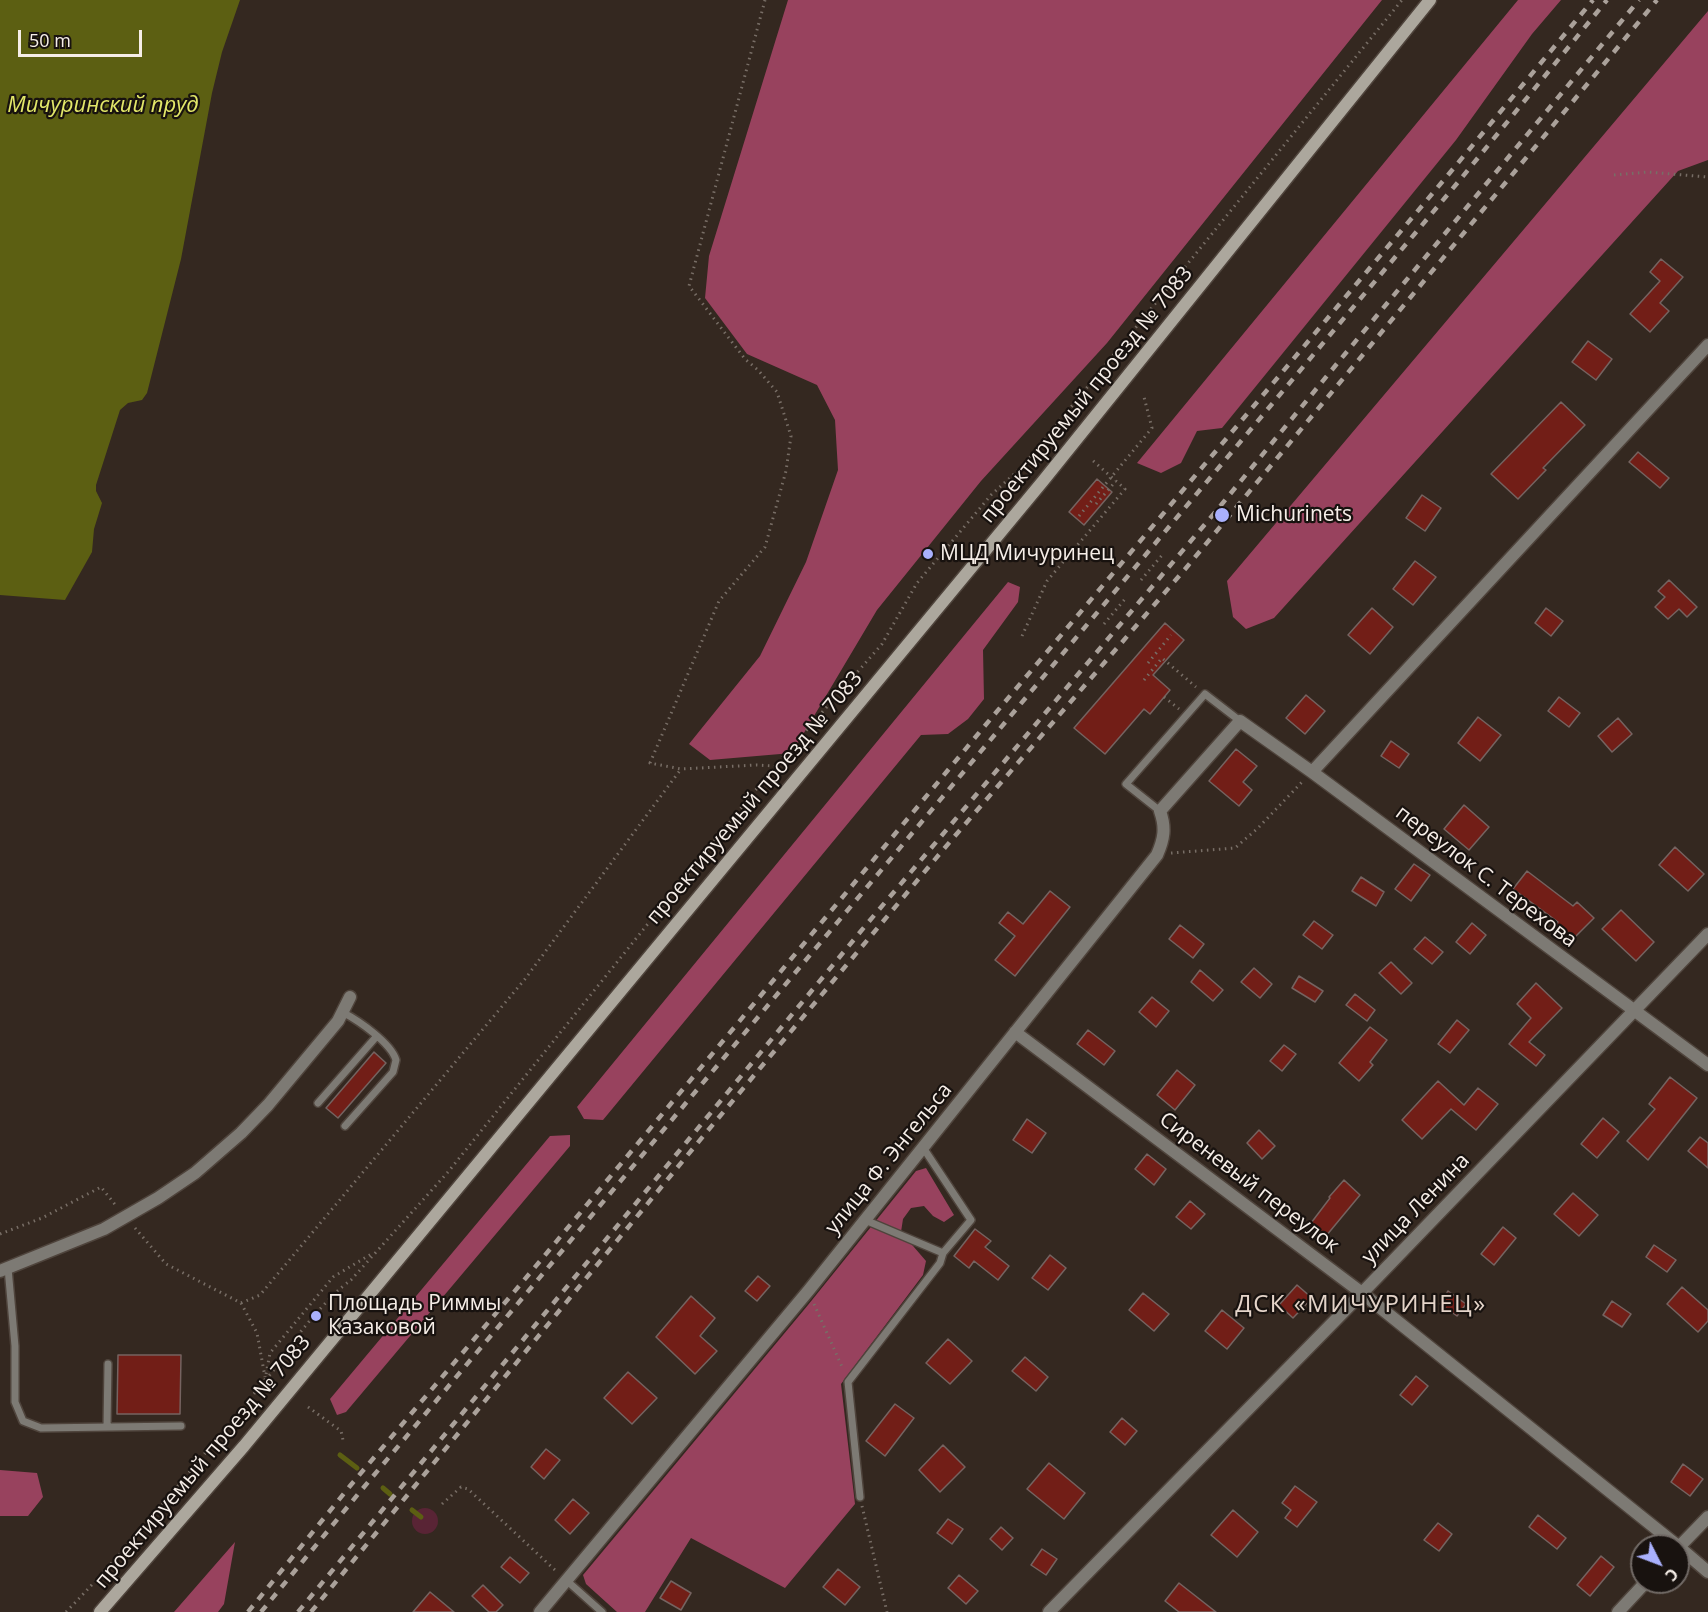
<!DOCTYPE html>
<meta charset="utf-8">
<style>
body{margin:0}
#map{position:relative;width:1708px;height:1612px;overflow:hidden;background:#342820;font-family:"Open Sans",sans-serif}
canvas{display:block}
.north{position:absolute;left:1630px;top:1534px;width:60px;height:60px;box-sizing:border-box;background:#18120f;border:2px solid #716a66;border-radius:50%;rotate:132deg;font-size:16px;font-weight:700;line-height:24px;text-align:center;color:#f6eee8}
.north::after{content:'';display:block;margin:auto;width:21px;height:27px;background:#a9b0fc;clip-path:polygon(50% 0,100% 100%,50% 72%,0 100%)}
.scale{position:absolute;left:18px;top:30px;width:124px;height:27px;box-sizing:border-box;border:3px solid #f6eee8;border-top:0;padding-left:8px;font-size:18px;line-height:21px;white-space:nowrap;color:#f6eee8;-webkit-text-stroke:4px #18120f;paint-order:stroke}
</style>
<div id="map">
<canvas width="1708" height="1612"></canvas>
<div class="north">С</div>
<div class="scale">50 m</div>
</div>
<script>
const g = document.querySelector('canvas').getContext('2d');
g.lineJoin = 'round';
function fillPath(path, color) { g.fillStyle = color; g.fill(path, 'evenodd'); }
function stroke(path, color, width, dash) { g.strokeStyle = color; g.lineWidth = width; g.lineCap = dash ? 'butt' : 'round'; g.setLineDash(dash || []); g.stroke(path); }
function write(font, color, halo, rows, align = 'center') {
  g.font = font + ' "Open Sans",sans-serif'; g.lineWidth = 4.5; g.setLineDash([]); g.textBaseline = 'middle'; g.strokeStyle = halo; g.fillStyle = color; for (const [text, x, y, turn = 0] of rows) {
    g.save(); g.translate(x, y); g.rotate((+turn || 0) * Math.PI / 180); g.textAlign = isNaN(turn) ? turn : align; if (halo) g.strokeText(text, 0, 0); g.fillText(text, 0, 0); g.restore();
  }
}
const green = new Path2D(`
 M412 1521a13 13 0 1 1 26 0a13 13 0 1 1-26 0Z`);
const forest = new Path2D(`
 M788,0H1382L1107,343L981,481L877,610L792,753L710,760L689,744L760,656L806,562L838,470L835,420L817,385L747,354L705,298L709,256Z
 M1518,0H1561L1532,34L1456,140L1222,428L1197,431L1181,463L1161,473L1137,463Z
 M1708,11V160L1678,171L1274,618L1246,629L1233,617L1227,581Z
 M1008,582L1020,587L1018,602L983,650L984,699L968,719L948,734L921,735L603,1120L584,1119L577,1107Z
 M570,1135V1146L346,1412L337,1415L330,1399L550,1136Z
 M926,1168L954,1215L944,1222L933,1216L924,1206L911,1208L903,1219L901,1232L926,1261L923,1275L841,1384L855,1504L785,1588L691,1538L645,1612H617L586,1584L583,1575L808,1305L916,1171Z
 M0,1470L37,1473L43,1497L28,1516H0Z
 M235,1542L224,1604L218,1612H174Z`);
const water = new Path2D(`
 M0,0H240L222,52L212,93L181,259L147,393L142,400L128,403L120,410L96,485V491L102,503L94,529L92,552L65,600L0,595Z`);
const stream = new Path2D(`
 M340,1455L357,1468
 M383,1488L390,1494
 M412,1510L421,1517`);
const building = new Path2D(`
 M1661,259L1683,277L1660,303L1669,311L1650,332L1630,314L1660,281L1650,272Z
 M1588,341L1612,359L1596,380L1572,362Z
 M1561,402L1585,425L1543,468L1546,470L1518,499L1491,474Z
 M1638,452L1669,478L1660,488L1629,462Z
 M1097,479L1112,492L1084,525L1069,512Z
 M1422,495L1441,508L1425,531L1406,518Z
 M1415,561L1436,577L1413,605L1393,589Z
 M1669,580L1697,607L1687,617L1679,609L1668,619L1655,607L1665,597L1658,591Z
 M1372,608L1393,627L1370,654L1348,635Z
 M1546,608L1563,621L1551,636L1535,623Z
 M1165,623L1184,640L1153,675L1170,690L1150,714L1144,709L1105,754L1074,728Z
 M1306,695L1325,711L1305,734L1286,718Z
 M1559,697L1580,713L1569,727L1548,711Z
 M1478,717L1501,735L1480,761L1458,743Z
 M1618,718L1632,734L1612,752L1598,736Z
 M1391,741L1409,754L1399,768L1381,756Z
 M1236,749L1257,766L1243,782L1252,790L1239,806L1209,781Z
 M1464,805L1489,827L1469,850L1444,829Z
 M1675,847L1704,874L1688,891L1659,865Z
 M1414,864L1430,875L1411,901L1395,889Z
 M1527,871L1573,906L1577,902L1594,918L1572,940L1556,924L1558,922L1513,889Z
 M1361,877L1384,892L1376,906L1352,891Z
 M1050,891L1070,907L1015,976L995,960L1015,936L999,923L1008,912L1023,924Z
 M1621,910L1654,942L1636,961L1602,929Z
 M1314,921L1333,935L1322,949L1303,935Z
 M1472,923L1486,935L1470,954L1456,942Z
 M1180,925L1204,944L1193,958L1169,939Z
 M1425,937L1443,952L1432,964L1414,949Z
 M1391,962L1412,983L1401,994L1379,973Z
 M1254,968L1272,984L1260,998L1241,982Z
 M1200,970L1223,990L1213,1001L1191,982Z
 M1299,976L1323,991L1315,1002L1292,988Z
 M1536,983L1562,1008L1529,1042L1545,1055L1536,1066L1509,1044L1531,1018L1517,1004Z
 M1355,994L1375,1010L1367,1021L1346,1005Z
 M1152,997L1169,1011L1156,1027L1139,1012Z
 M1457,1020L1469,1030L1450,1053L1438,1044Z
 M1370,1027L1387,1040L1370,1062L1373,1065L1359,1081L1339,1063Z
 M1088,1030L1115,1051L1104,1065L1077,1044Z
 M1284,1045L1296,1054L1282,1071L1270,1061Z
 M374,1052L386,1063L338,1118L326,1108Z
 M1177,1070L1195,1085L1175,1110L1157,1095Z
 M1670,1077L1697,1098L1648,1160L1627,1141L1655,1109L1649,1104Z
 M1438,1081L1464,1105L1478,1088L1498,1104L1476,1130L1451,1109L1422,1139L1402,1120Z
 M1603,1118L1619,1132L1597,1158L1581,1144Z
 M1027,1119L1046,1133L1032,1153L1013,1140Z
 M1259,1130L1275,1146L1262,1159L1247,1143Z
 M1700,1137L1708,1143V1168L1688,1151Z
 M1147,1154L1166,1169L1154,1185L1135,1169Z
 M1344,1180L1360,1195L1326,1236L1311,1223L1330,1198L1329,1197Z
 M1573,1193L1598,1215L1579,1236L1554,1214Z
 M1190,1201L1205,1214L1191,1229L1176,1217Z
 M1503,1227L1516,1238L1494,1265L1481,1254Z
 M975,1229L991,1241L985,1247L1009,1266L998,1280L974,1261L969,1268L954,1256Z
 M1654,1245L1676,1260L1667,1272L1646,1257Z
 M1050,1255L1066,1268L1048,1290L1032,1278Z
 M758,1276L770,1286L757,1301L745,1291Z
 M1297,1285L1312,1298L1293,1318L1279,1305Z
 M1682,1287L1708,1310V1321L1698,1332L1667,1304Z
 M1448,1291L1466,1304L1457,1316L1440,1304Z
 M1143,1293L1169,1314L1154,1331L1129,1310Z
 M691,1296L715,1318L700,1336L717,1351L695,1374L656,1337Z
 M1612,1301L1631,1314L1622,1327L1603,1315Z
 M1222,1310L1244,1328L1227,1349L1205,1331Z
 M948,1339L972,1361L950,1384L926,1363Z
 M118,1355H181L180,1414H117Z
 M1025,1357L1048,1377L1036,1391L1012,1371Z
 M628,1372L657,1398L632,1424L604,1398Z
 M1416,1376L1428,1386L1412,1405L1400,1395Z
 M895,1404L914,1418L885,1456L866,1441Z
 M1122,1418L1137,1431L1125,1445L1110,1432Z
 M943,1445L965,1467L940,1492L919,1470Z
 M546,1449L560,1460L544,1479L531,1467Z
 M1049,1463L1085,1493L1064,1519L1027,1489Z
 M1683,1464L1703,1479L1690,1496L1671,1482Z
 M1295,1486L1317,1502L1297,1527L1285,1518L1291,1510L1282,1503Z
 M573,1499L589,1513L570,1534L555,1520Z
 M1233,1510L1258,1532L1237,1557L1211,1535Z
 M1538,1515L1566,1538L1557,1549L1529,1527Z
 M948,1519L963,1529L952,1544L937,1533Z
 M1438,1523L1452,1534L1439,1551L1424,1540Z
 M1001,1527L1013,1538L1002,1550L990,1539Z
 M1042,1549L1057,1559L1046,1575L1031,1565Z
 M1601,1556L1614,1567L1590,1596L1577,1585Z
 M510,1557L529,1573L520,1583L501,1567Z
 M838,1569L860,1587L845,1605L823,1587Z
 M959,1575L978,1591L966,1604L948,1588Z
 M671,1581L691,1593L681,1610L660,1598Z
 M1179,1583L1216,1612H1179L1165,1601Z
 M483,1585L503,1605L496,1612H489L472,1596Z
 M430,1592L454,1612H413Z`);
const path = new Path2D(`
 M765,0L689,286L745,359L758,370L777,392L791,436L786,471L765,547L719,601L650,763L681,769L756,765L775,766
 M1614,175L1648,172L1708,177
 M1096,504L1116,481
 M1079,516L1152,428L1144,397
 M1141,580L1163,554
 M1104,624L1125,599
 M1022,636L1047,581L1125,489L1091,459
 M1148,663L1171,635
 M1144,680L1162,658L1196,687
 M1164,697L1179,709
 M1171,853L1235,848L1258,828L1302,782
 M135,1228L166,1264L241,1303L260,1295L525,979L681,769
 M0,1234L42,1218L101,1187L117,1207
 M241,1303L257,1333L265,1377
 M814,1304L843,1369
 M265,1380L270,1353L333,1277L373,1253
 M308,1407L341,1431L343,1440
 M442,1504L461,1487L468,1489L556,1571
 M862,1506L887,1612
 M66,1612C142,1534 208,1448 278,1365C290,1342 329,1295 351,1280L448,1172L775,766L882,644L917,583L991,495L1024,465L1402,0`);
const service = new Path2D(`
 M1160,811L1126,784L1205,694L1240,721
 M344,1013C359,1021 391,1043 396,1060L393,1072L345,1126
 M318,1103L376,1037
 M865,1220L943,1253
 M8,1268L15,1346V1402L23,1421L41,1428L181,1426
 M107,1427L108,1364
 M860,1497L848,1382L940,1263L943,1253L971,1220L924,1149
 M566,1580L602,1612`);
const minor = new Path2D(`
 M1312,772L1708,345
 M1015,1032L1362,1293L1679,1547L1708,1572
 M0,1271L104,1229L158,1198L195,1173L241,1133L268,1105L338,1021L350,997
 M1678,1548L1708,1517
 M540,1612L809,1290L1157,855C1164,839 1166,828 1160,811L1240,721L1312,772L1708,1065
 M1049,1612L1362,1293L1708,934
 M1618,1612L1646,1582`);
const secondary = new Path2D(`
 M100,1612L244,1446L1043,481L1430,0`);
const rail = new Path2D(`
 M248,1612L350,1486L541,1260L983,728L1448,175L1593,0
 M261,1612L359,1493L1459,181L1607,0
 M298,1612L866,925L1217,510L1340,360L1639,0
 M311,1612L705,1134L942,851L1186,568L1657,0`);
const markers = [
 [1222,515,8,"#a9b0fc"],
 [928,554,6,"#a9b0fc"],
 [316,1316,6,"#a9b0fc"]
];
const streetNames = [
 ["проектируемый проезд № 7083",1087,395,-51],
 ["проектируемый проезд № 7083",755,798,-50],
 ["переулок С. Терехова",1486,877,37],
 ["улица Ф. Энгельса",889,1159,-51],
 ["Сиреневый переулок",1249,1183,37],
 ["улица Ленина",1416,1209,-46],
 ["проектируемый проезд № 7083",203,1462,-50]
];
const poiNames = [
 ["Michurinets",1236,515],
 ["МЦД Мичуринец",940,554],
 ["Площадь Риммы",328,1304],
 ["Казаковой",328,1328]
];
const waterNames = [
 ["Мичуринский пруд",103,106]
];
const quarterNames = [
 ["ДСК «МИЧУРИНЕЦ»",1361,1305]
];
fillPath(green, '#592435');
fillPath(forest, '#98425e');
fillPath(water, '#5c5f12');
stroke(stream, '#5c5f12', 5);
fillPath(building, '#721e17');
stroke(building, '#756360', 1.5);
stroke(service, '#4f443c', 10);
stroke(minor, '#4f443c', 15);
stroke(secondary, '#4f443c', 15);
stroke(path, '#786e66', 3, [1.5, 4.5]);
stroke(service, '#7d7a74', 7);
stroke(minor, '#7d7a74', 12);
stroke(secondary, '#aca79d', 12);
stroke(rail, '#aaa19a', 4.5, [8, 8]);
for (const [x, y, r, color] of markers) { const dot = new Path2D(); dot.arc(x, y, r, 0, 2 * Math.PI); g.fillStyle = color; g.fill(dot); stroke(dot, '#18120f', 2); }
write('21px', '#f6eee8', '#18120f', streetNames);
write('21px', '#f6eee8', '#18120f', poiNames, 'left');
write('italic 22px', '#e2e769', '#18120f', waterNames);
g.letterSpacing = '1.5px';
write('24px', '#e4d4c9', '#18120f', quarterNames);
g.letterSpacing = '0px';
</script>
